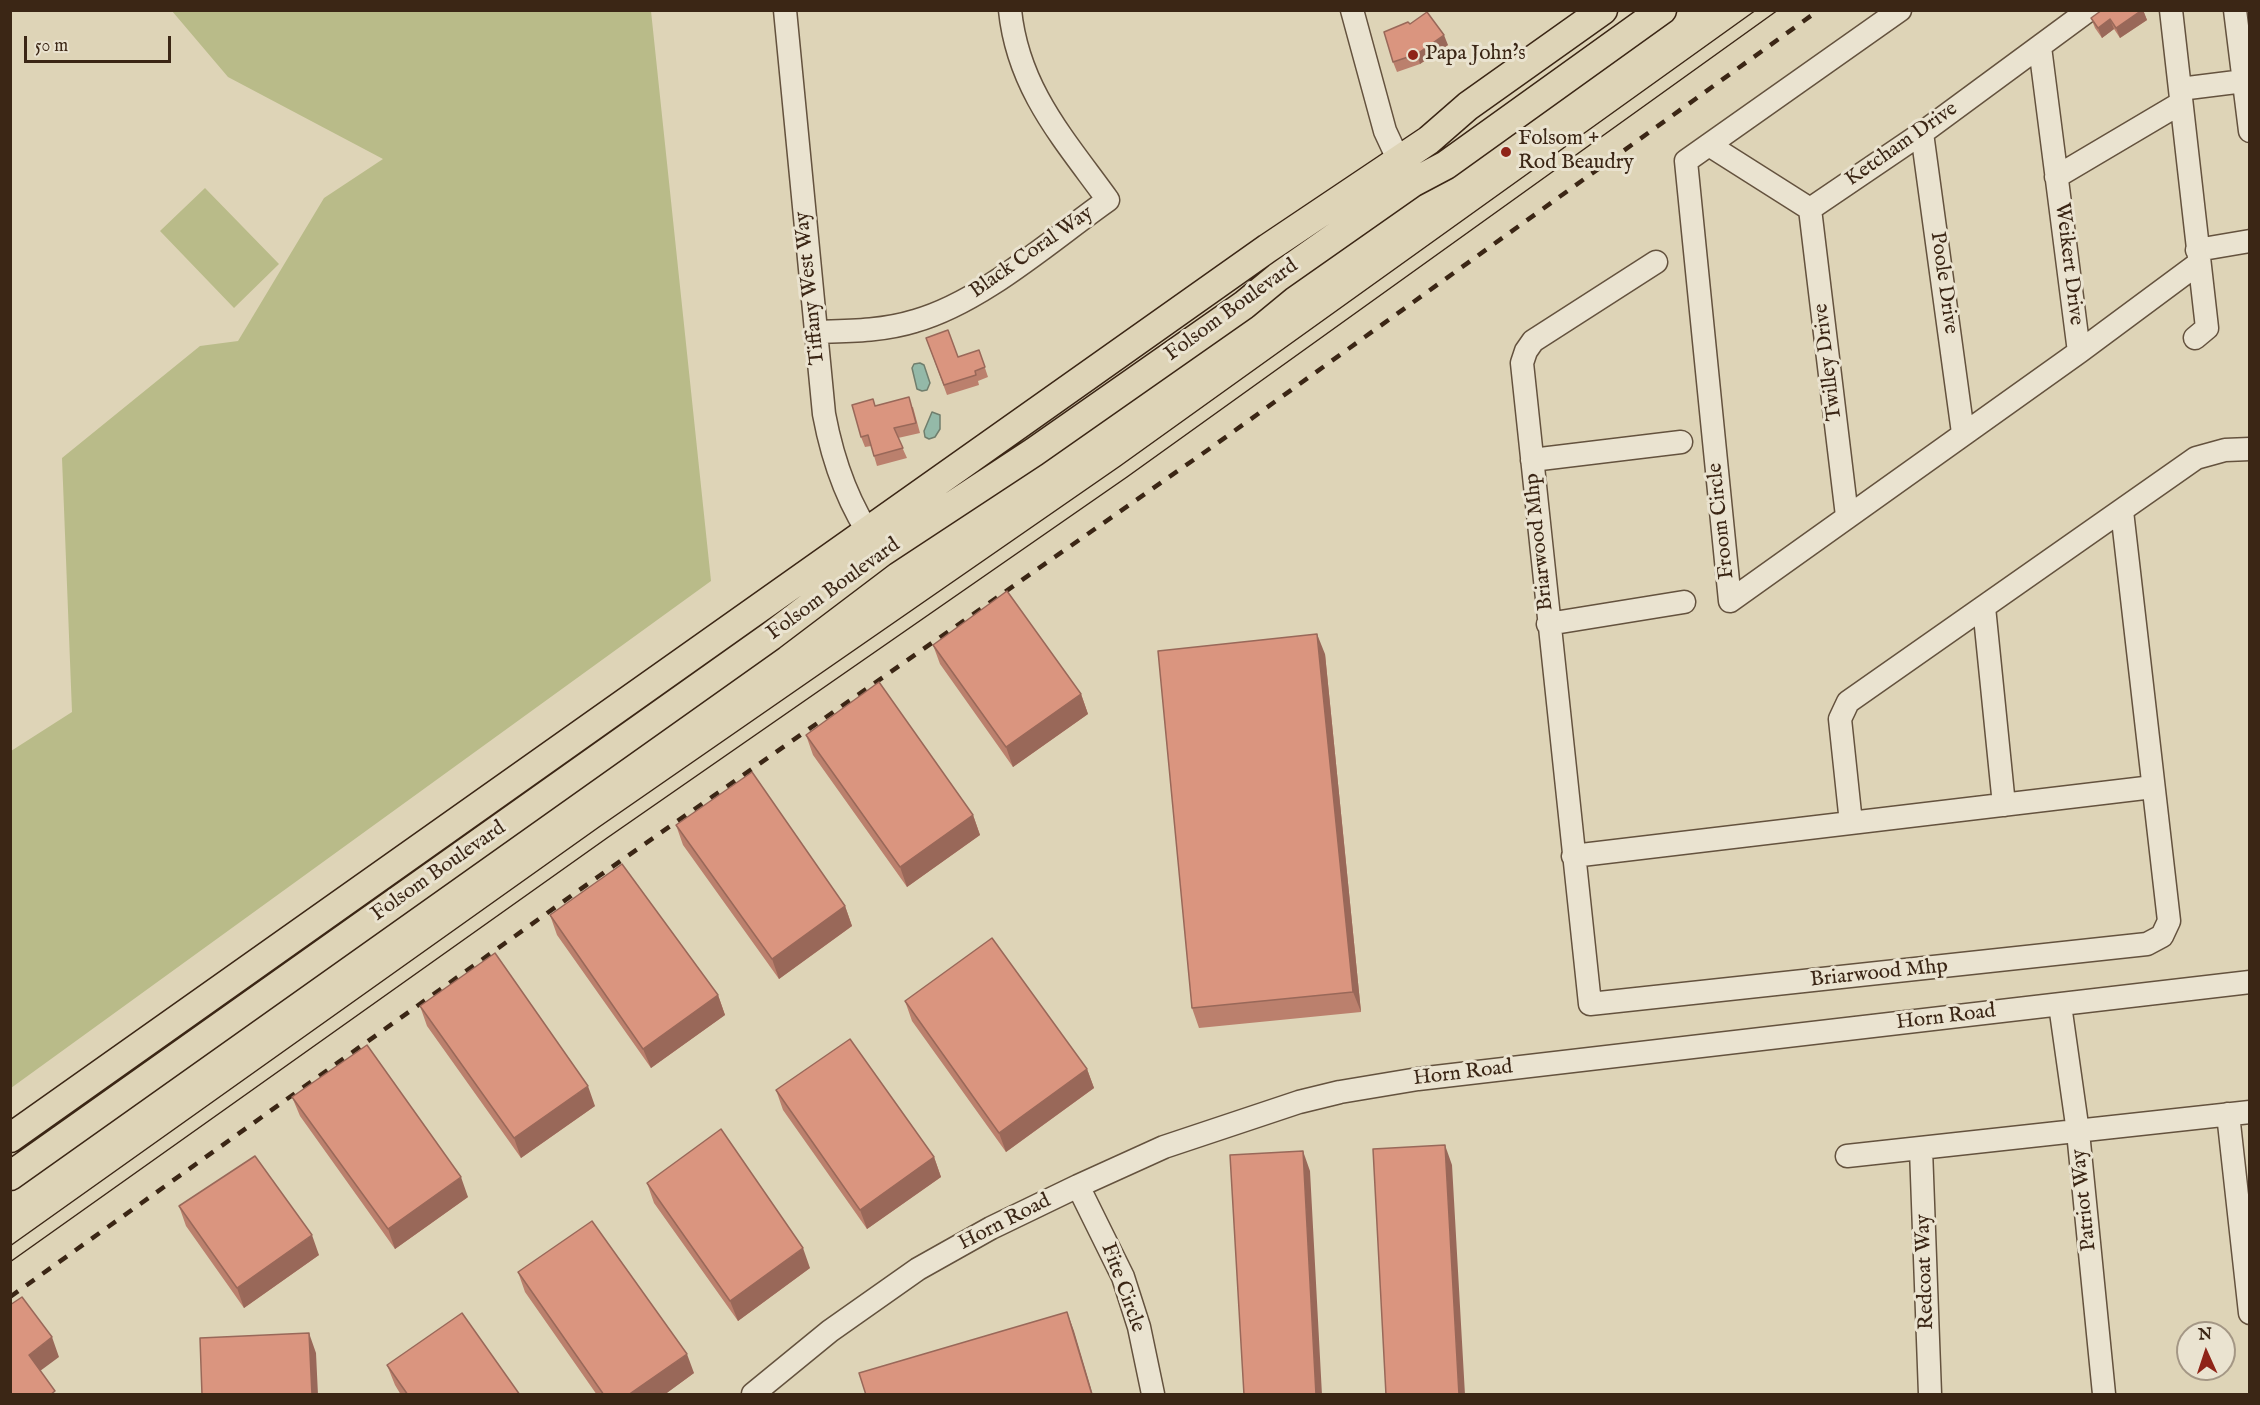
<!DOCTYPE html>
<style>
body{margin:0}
#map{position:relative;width:2260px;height:1405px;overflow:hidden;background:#ded4b7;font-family:"IM FELL English",serif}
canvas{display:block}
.frame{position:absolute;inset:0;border:12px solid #3b2615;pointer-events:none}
.north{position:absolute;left:2176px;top:1321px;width:60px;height:60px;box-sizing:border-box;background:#eae3d0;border:2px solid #a49785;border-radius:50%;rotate:357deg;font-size:16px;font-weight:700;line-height:24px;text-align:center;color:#3b2615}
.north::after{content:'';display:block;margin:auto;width:21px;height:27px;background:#8f2418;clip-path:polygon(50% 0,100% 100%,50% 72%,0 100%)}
.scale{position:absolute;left:24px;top:36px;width:147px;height:27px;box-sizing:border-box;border:3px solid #3b2615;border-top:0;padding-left:8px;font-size:18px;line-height:21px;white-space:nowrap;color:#3b2615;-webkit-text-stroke:4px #eae3d0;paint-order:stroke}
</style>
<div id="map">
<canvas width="2260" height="1405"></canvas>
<div class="frame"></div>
<div class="north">N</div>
<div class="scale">50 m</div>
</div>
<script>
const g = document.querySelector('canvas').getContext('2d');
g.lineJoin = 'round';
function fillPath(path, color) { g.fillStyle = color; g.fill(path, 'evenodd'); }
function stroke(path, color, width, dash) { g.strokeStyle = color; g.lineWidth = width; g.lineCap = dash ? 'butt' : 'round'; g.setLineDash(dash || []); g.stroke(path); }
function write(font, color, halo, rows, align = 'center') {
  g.font = font + ' "IM FELL English",serif'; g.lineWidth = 6; g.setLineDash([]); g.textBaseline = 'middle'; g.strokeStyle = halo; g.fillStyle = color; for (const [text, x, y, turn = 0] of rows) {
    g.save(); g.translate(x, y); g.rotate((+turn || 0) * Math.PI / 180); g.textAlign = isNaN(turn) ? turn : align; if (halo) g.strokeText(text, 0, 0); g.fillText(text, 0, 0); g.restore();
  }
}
const green = new Path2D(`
 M172,11H651L711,581L11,1088V751L72,712L62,458L200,346L238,341L324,198L383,159L228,77Z
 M205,188L279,264L234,308L160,231Z`);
const water = new Path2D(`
 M920,363L924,365L930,383L927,390L922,391L917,389L912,368L914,364Z
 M932,412L940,415V429L935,437L929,439L925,437L924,431Z`);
const minor = new Path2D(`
 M785,10L824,414C833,462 848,505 876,544
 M1352,10L1385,131L1405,174
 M2171,10L2207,328L2195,338
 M2235,10L2250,131
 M2040,47L2079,352
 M2180,89L2244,81
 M1922,133L1963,433
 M1709,145L1810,209L1922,133L2089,10
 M2056,177L2181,103
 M1810,209L1847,516
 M2197,250L2250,241
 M1656,262L1533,341L1526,351L1522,363L1590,1004L2147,944L2162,936L2169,921L2122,511
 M815,332C849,331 883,331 915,321C982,302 1050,241 1108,200C1064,139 1018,89 1010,10
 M1532,460L1681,442
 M1730,601L1686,161L1900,10
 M1730,601L2079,352L2199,263
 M1984,607L2004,805
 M1548,624L1684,602
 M1851,823L1840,719L1848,702L2196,458L2225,450L2250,449
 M1573,856L2153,787
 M2060,1005L2078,1132L2104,1394
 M2228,1114L2250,1313
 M1921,1149L1930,1394
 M1847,1156L2250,1112
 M1078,1186L1123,1277L1139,1327L1153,1394
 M753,1394L830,1331L918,1269L991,1228L1078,1186L1164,1147L1299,1102L1340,1092L1418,1079L2250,982`);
const major = new Path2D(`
 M10,1138L1268,248L1429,140L1468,106L1603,10
 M10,1176L771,636L882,552L1034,452L1244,305L1278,277L1412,183L1446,165L1662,10`);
const tram = new Path2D(`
 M10,1246L599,827L1120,466L1756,10
 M10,1262L607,838L1127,477L1778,10`);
const rail = new Path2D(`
 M10,1297L599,876L1212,447L1819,10`);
const wall = new Path2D(`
 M2102,10H2143L2147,20L2120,38L2114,29L2102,38L2095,28L2091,18Z
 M1410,24L1448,45L1420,64L1397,72L1393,62Z
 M926,338L958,357L979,350L988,377L978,381L979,385L947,395Z
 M876,406L913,407L920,433L898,438L907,458L877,466L871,446L865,447L861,437Z
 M933,645L1081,694L1088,714L1013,767L940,664Z
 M1325,654L1361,1012L1199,1028L1192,1008Z
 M806,735L973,815L980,835L907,887L813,755Z
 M676,825L845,906L852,926L779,979L683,845Z
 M550,915L718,995L725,1015L651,1068L557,935Z
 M905,1001L1087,1069L1094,1088L1006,1152L912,1021Z
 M420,1006L595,1106L521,1158L427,1026Z
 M776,1090L934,1157L941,1177L867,1229L783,1110Z
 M292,1097L468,1197L395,1249L300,1116Z
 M647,1183L810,1268L738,1321L654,1203Z
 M179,1206L319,1255L244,1308L186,1226Z
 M518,1272L694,1373L664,1395H597L525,1292Z
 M387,1365L520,1395H401L395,1385Z`);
const shadedWall = new Path2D(`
 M2142,10H2143L2147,20L2120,38L2116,28Z
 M2110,19L2114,29L2102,38L2098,28Z
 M1444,35L1448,45L1420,64L1417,54Z
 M1317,634L1325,654L1361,1012L1353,992Z
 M1081,694L1088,714L1013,767L1006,747Z
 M973,815L980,835L907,887L900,867Z
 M845,906L852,926L779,979L772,959Z
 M718,995L725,1015L651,1068L643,1049Z
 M1087,1069L1094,1088L1006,1152L999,1133Z
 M588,1086L595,1106L521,1158L514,1138Z
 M1445,1145L1452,1165L1465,1395H1459Z
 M1303,1151L1310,1171L1322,1395H1316Z
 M934,1157L941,1177L867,1229L860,1210Z
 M461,1177L468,1197L395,1249L388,1229Z
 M312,1235L319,1255L244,1308L237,1288Z
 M803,1248L810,1268L738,1321L730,1301Z
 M1067,1312L1074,1331L1093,1395H1092Z
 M309,1333L316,1353L318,1395H312Z
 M52,1337L59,1357L36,1374L29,1355Z
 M687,1354L694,1373L664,1395H628Z`);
const building = new Path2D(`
 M2102,10H2142L2116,28L2110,19L2098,28L2091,18Z
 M1427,12L1444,35L1417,54L1393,62L1384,32L1408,22L1410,24Z
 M948,330L958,357L979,350L985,367L975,371L976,375L944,385L926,338Z
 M909,397L916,423L894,428L903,448L874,456L868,435L861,437L852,405L873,399L875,406Z
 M1007,591L1081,694L1006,747L933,645Z
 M1317,634L1353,992L1192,1008L1158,651Z
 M879,682L973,815L900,867L806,735Z
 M752,772L845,906L772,959L676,825Z
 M622,864L718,995L643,1049L550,915Z
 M992,938L1087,1069L999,1133L905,1001Z
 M495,953L588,1086L514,1138L420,1006Z
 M850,1039L934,1157L860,1210L776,1090Z
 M367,1045L461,1177L388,1229L292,1097Z
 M721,1129L803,1248L730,1301L647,1183Z
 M1445,1145L1459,1395H1386L1373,1149Z
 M1303,1151L1316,1395H1244L1230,1155Z
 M255,1156L312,1235L237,1288L179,1206Z
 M592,1221L687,1354L628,1395H604L518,1272Z
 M22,1297L52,1337L29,1355L55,1391L50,1395H10V1305Z
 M1067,1312L1092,1395H866L859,1373Z
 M462,1313L520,1395H408L387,1365Z
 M309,1333L312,1395H202L200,1338Z`);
const markers = [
 [1413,55,6,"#8f2418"],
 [1506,152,6,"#8f2418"]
];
const poiNames = [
 ["Papa John's",1425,55],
 ["Folsom +",1518,140],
 ["Rod Beaudry",1518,164]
];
const streetNames = [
 ["Ketcham Drive",1902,145,-35],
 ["Black Coral Way",1032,253,-35],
 ["Weikert Drive",2068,264,83],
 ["Poole Drive",1943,283,82],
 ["Tiffany West Way",811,288,-96],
 ["Folsom Boulevard",1232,311,-36],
 ["Twilley Drive",1829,362,-97],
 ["Froom Circle",1722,521,-96],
 ["Briarwood Mhp",1540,542,-96],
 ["Folsom Boulevard",834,590,-36],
 ["Folsom Boulevard",439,872,-35],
 ["Briarwood Mhp",1879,974,-6],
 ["Horn Road",1946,1018,-7],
 ["Horn Road",1463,1074,-7],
 ["Patriot Way",2085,1200,-96],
 ["Horn Road",1005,1223,-27],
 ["Redcoat Way",1926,1272,-92],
 ["Fite Circle",1122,1288,70]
];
fillPath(green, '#b9bb89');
fillPath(water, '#94b9a8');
stroke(water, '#707e6d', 1.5);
stroke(minor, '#64523e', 25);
stroke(major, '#3b2615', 31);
stroke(minor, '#eae3d0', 22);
stroke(major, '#ded4b7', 28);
stroke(tram, '#3b2615', 1.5);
stroke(rail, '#3b2615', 4.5, [10, 10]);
fillPath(wall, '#bb806d');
fillPath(shadedWall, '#996859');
fillPath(building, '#da957f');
stroke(building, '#996859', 1.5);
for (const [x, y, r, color] of markers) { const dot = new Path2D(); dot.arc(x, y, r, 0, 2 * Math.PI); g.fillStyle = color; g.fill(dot); stroke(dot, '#eae3d0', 2); }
write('21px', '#3b2615', '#eae3d0', poiNames, 'left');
write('21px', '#3b2615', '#eae3d0', streetNames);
</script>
